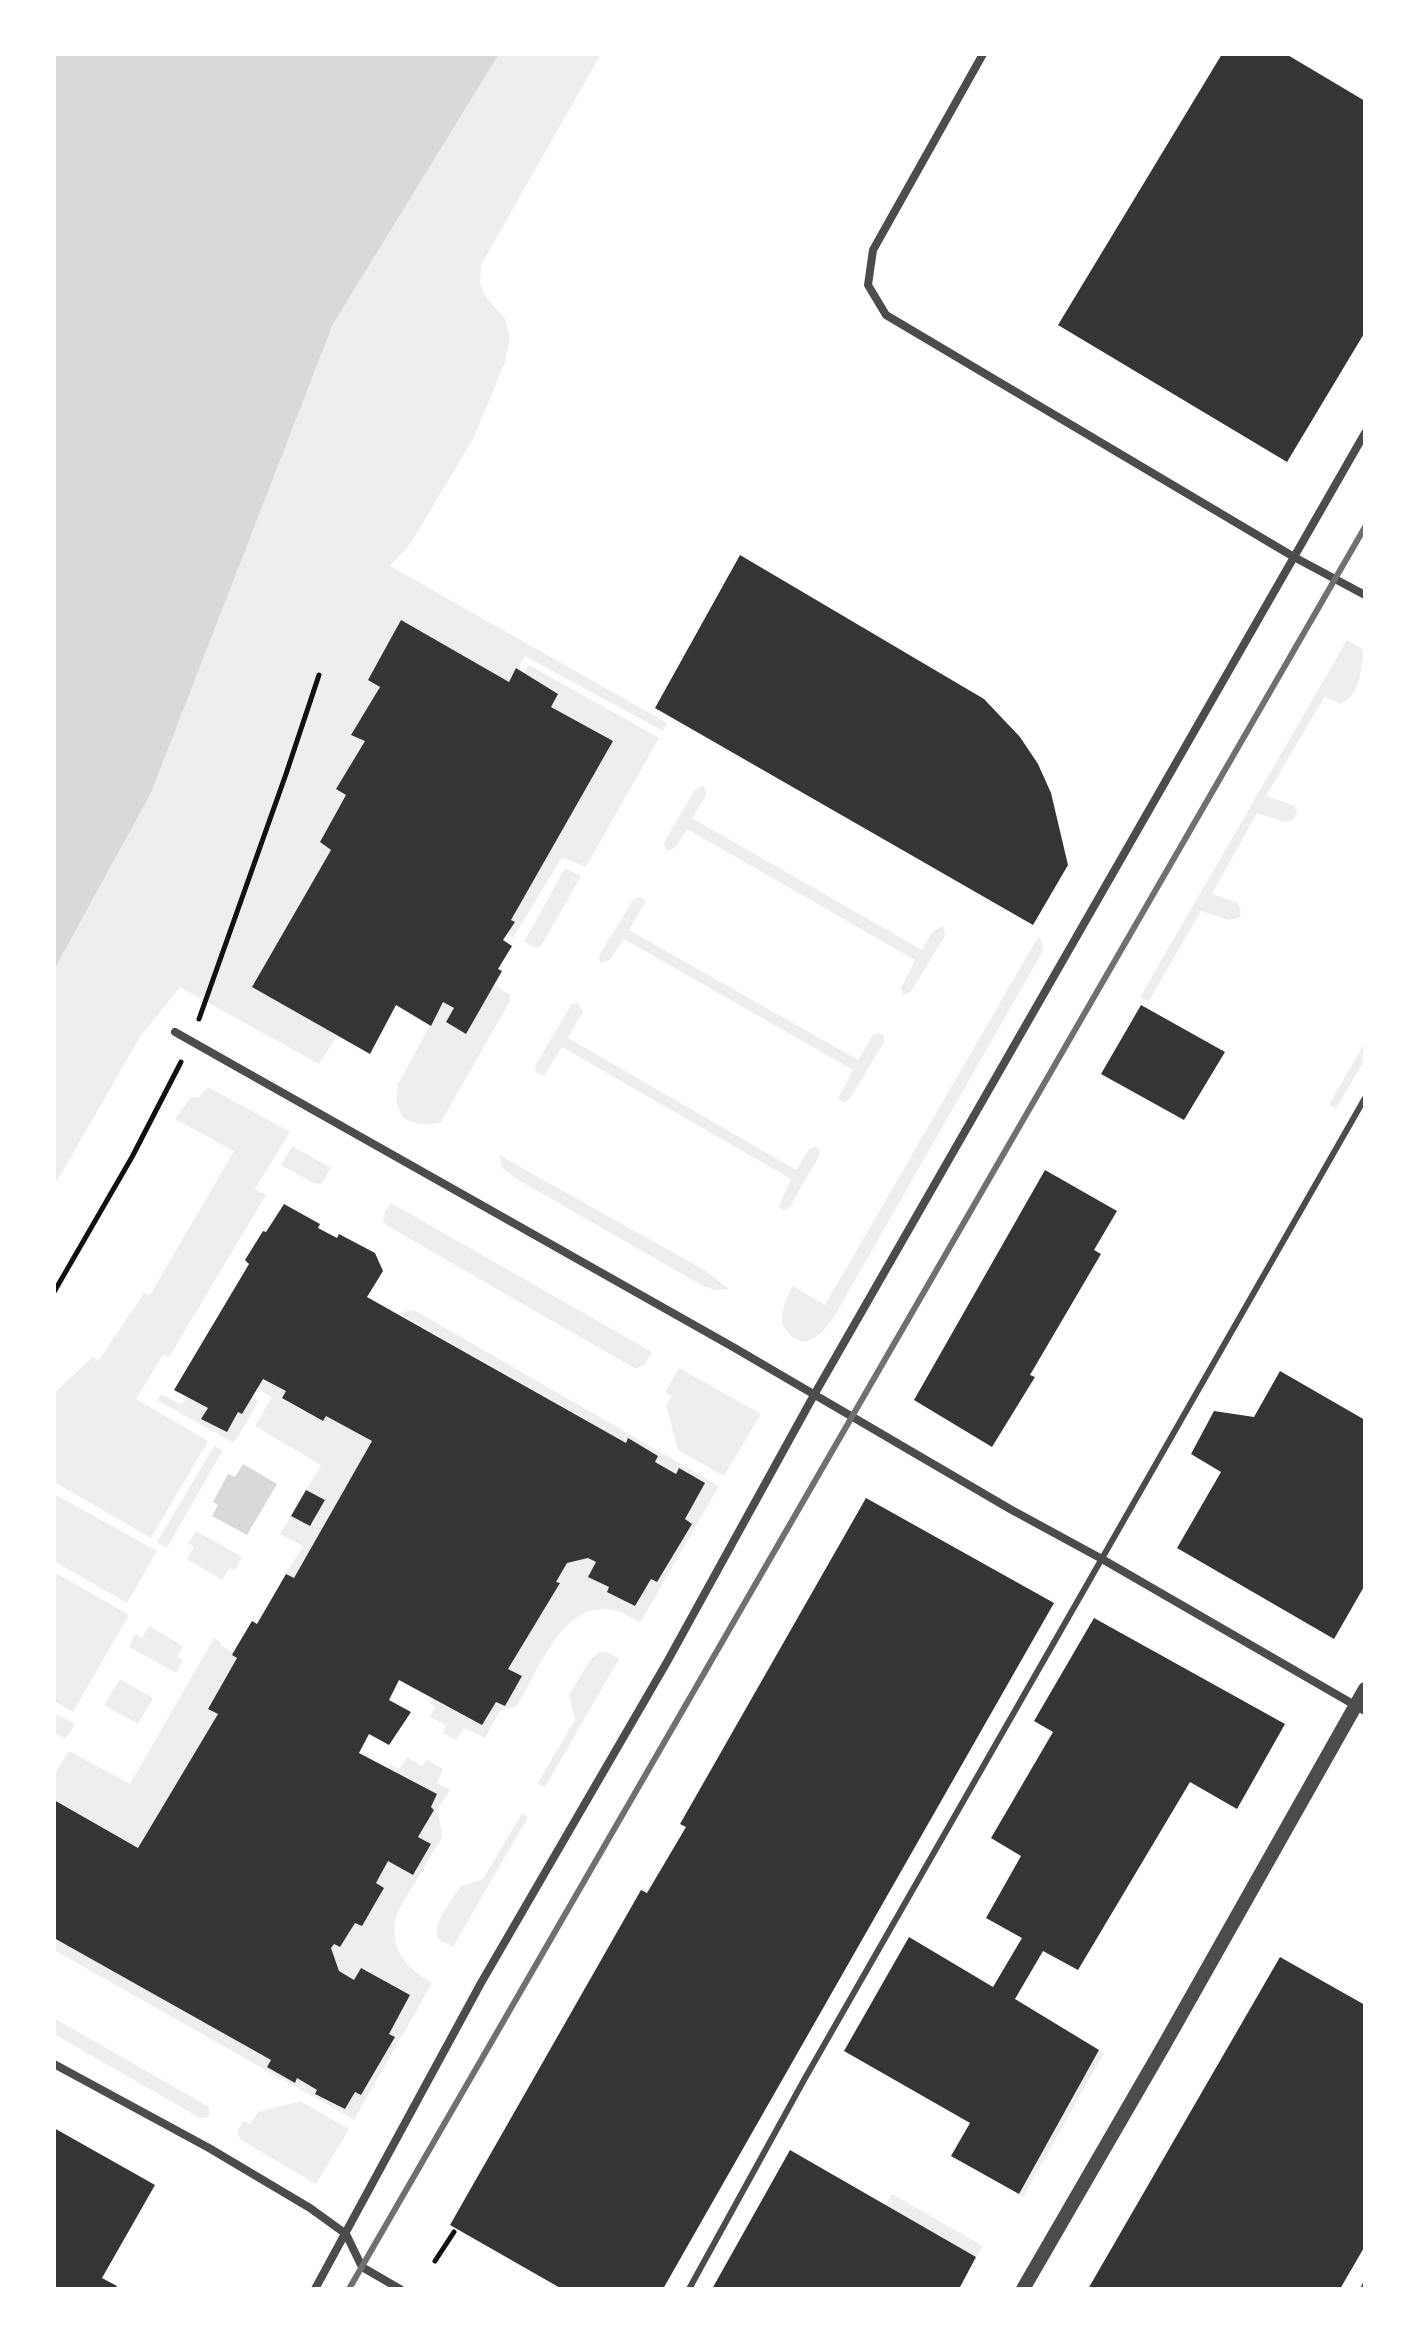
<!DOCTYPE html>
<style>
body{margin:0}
#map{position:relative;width:1419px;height:2343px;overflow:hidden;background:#fff;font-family:"Archivo Narrow",sans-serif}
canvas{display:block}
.frame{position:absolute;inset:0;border:56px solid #fff;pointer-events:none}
</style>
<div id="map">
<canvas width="1419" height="2343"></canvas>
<div class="frame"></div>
</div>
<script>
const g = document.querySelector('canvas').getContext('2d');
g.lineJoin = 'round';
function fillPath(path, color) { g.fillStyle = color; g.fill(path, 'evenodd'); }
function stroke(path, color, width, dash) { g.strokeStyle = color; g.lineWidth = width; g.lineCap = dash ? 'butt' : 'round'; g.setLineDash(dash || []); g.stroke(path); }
const green = new Path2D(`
 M499,54H601L481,265L480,282L485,296L505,319L510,337L505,362L474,437L411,543L390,566L667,723L663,731L525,656L509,682L369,680L380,687L352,735L365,741L336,789L346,795L320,842L331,850L252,986L337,1036L319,1064L180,987L140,1037L54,1186V970L151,793L333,324Z
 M1347,640L1364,650C1361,669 1361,695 1340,704L1325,696L1266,796L1295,806L1297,812L1293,820L1284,822L1257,813L1212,894L1238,903L1241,912L1239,918L1229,920L1201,911L1149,1001L1140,997Z
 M529,665L659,738L586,867L562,857L513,938L507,934L514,922L511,920L613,742L551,707L524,673Z
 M703,785L707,794L692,818L922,950C928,941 931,928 944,927L945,936L910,993L903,994L901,988L915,960L687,829C681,838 678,850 666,851L664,843L694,791Z
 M565,868L581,876L541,946L536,948L524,942Z
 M638,897L645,900V903L629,930L858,1060L873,1035L878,1033L884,1036V1042L849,1100L843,1103L838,1098L853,1070L624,939L610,960L601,963L599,959L600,954L633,900Z
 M1038,937L1042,941L1043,951L834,1317C819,1339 800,1355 782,1324C781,1310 786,1298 793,1286L825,1305Z
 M494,985L510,995V1001L441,1122C429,1126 414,1125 403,1118L396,1101L398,1084L443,1002L454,1008L446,1022L466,1034Z
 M578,1003L583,1011L568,1038L796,1170L809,1149L815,1146L820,1150L819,1156L789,1208L782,1210L779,1206L791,1179L562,1047L544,1076L536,1072L535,1066L571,1005Z
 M1365,1042V1059L1336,1109L1329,1105Z
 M208,1087L290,1132L255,1189L266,1195L169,1357L163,1355L136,1399L208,1441L151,1538L54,1482V1393L93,1357L99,1360L144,1293L150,1295L234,1151L175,1119L191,1097L198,1098Z
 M292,1146L331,1168L321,1184L314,1183L281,1165Z
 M499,1155L706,1271L729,1289L716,1290L705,1287L515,1178L502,1168Z
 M391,1203L652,1352L645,1364L638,1368H634L386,1225L383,1221L385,1211Z
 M414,1310L719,1486L640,1623C572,1576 545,1659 517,1706L500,1711L485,1738L464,1728L456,1740L443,1733L446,1725L430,1717L435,1707L430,1703L433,1698L481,1724L496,1702L505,1706L522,1676L508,1669L559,1584L556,1582L567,1563L588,1558L596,1562L589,1577L609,1587L608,1592L635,1606L651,1579L692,1524L685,1519L679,1469L676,1474L655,1462L658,1457L628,1439L626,1443L398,1313Z
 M679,1368L761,1414L724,1476L678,1450L666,1405L672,1396L665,1392Z
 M263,1379L286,1391L282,1398L322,1421L326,1416L372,1441L294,1578L286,1574L303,1546L280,1534L291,1516L311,1526L325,1500L306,1490L321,1465L255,1426L272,1397L257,1388Z
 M161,1394L182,1405L187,1397L208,1408L202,1419L227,1432L238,1412L242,1414L252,1397L259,1401L234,1443L157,1400Z
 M214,1446L223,1450L167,1548L157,1542Z
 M54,1494L157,1551L127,1603L54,1561Z
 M196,1531L242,1557L235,1570L229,1568L222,1580L187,1559L194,1547L188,1543Z
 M54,1572L129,1615L73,1712L54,1701Z
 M149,1626L183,1646L177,1657L183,1660L176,1673L129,1647L135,1634L142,1638Z
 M214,1638L221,1642L220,1645L233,1653L232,1655L237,1658L208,1708L218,1714L138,1848L54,1800V1775L69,1751L130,1784Z
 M599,1652H607L619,1659L545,1787L537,1784L575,1720L569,1695L590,1660Z
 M120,1679L153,1698L138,1724L104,1705Z
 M54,1713L75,1724L66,1739L54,1732Z
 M407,1757L422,1766L427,1760L443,1769L437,1783L450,1790L437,1810L443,1836L399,1909C385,1944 404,1967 432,1983L354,2120L54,1950V1938L271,2060L295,2082L297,2078L317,2090L316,2095L345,2109L355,2092L362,2094L394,2037L389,2034L410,1995L361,1968L354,1980L339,1971L331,1948L334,1944L340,1947L355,1923L362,1925L384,1889L376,1883L388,1861L413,1874L431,1845L418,1837L434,1810L431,1807L437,1794L388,1768L390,1764L399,1769Z
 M522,1813L528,1817L453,1947L438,1939C432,1922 452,1900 461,1886L483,1879Z
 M54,2018L209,2107V2116L205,2118H200L54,2034Z
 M1099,2050L1104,2053L1023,2197L1019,2194Z
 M300,2101L349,2129L316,2184L241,2140L237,2133L243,2121L250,2124L258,2112Z
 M892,2194L983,2246L976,2257L885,2205Z`);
const water = new Path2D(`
 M54,54H499L333,324L151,793L54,970Z
 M243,1464L277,1484L247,1535L212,1516L218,1505L213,1502L228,1474L235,1477Z`);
const building = new Path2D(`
 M1222,54H1286L1365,101V332L1287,462L1058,325Z
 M740,555L984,699L1020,737L1038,764L1051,793L1068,865L1033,925L655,708Z
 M401,620L509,682L516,668L558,694L551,707L613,741L511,920L515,922L503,940L512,946L498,969L502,971L466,1034L446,1022L454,1008L443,1002L431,1026L396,1005L370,1054L252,987L331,850L320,842L346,795L336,789L365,741L351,735L380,687L368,680Z
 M1141,1005L1225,1052L1184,1120L1101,1074Z
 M1045,1170L1117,1211L1094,1250L1101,1254L1030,1375L1035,1377L992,1447L914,1400Z
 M284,1204L320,1224L318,1228L337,1238L339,1234L375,1253L383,1271L367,1297L626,1443L628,1438L658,1456L655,1462L676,1474L679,1468L705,1483L685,1519L692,1524L657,1582L651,1579L635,1606L607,1592L609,1587L588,1577L596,1562L588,1558L567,1563L556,1582L560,1583L508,1669L522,1676L505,1706L496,1702L482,1725L399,1680L389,1700L411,1712L389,1745L369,1734L359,1753L437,1794L431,1807L434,1810L418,1837L431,1844L413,1875L388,1861L376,1883L384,1888L362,1926L355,1923L340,1947L334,1944L331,1948L339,1971L354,1980L361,1968L410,1995L389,2034L395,2037L361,2095L355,2092L345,2109L315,2094L317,2090L297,2078L295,2083L267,2067L271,2060L54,1938V1800L138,1848L218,1714L208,1709L237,1658L232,1655L233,1653L252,1621L257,1624L286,1574L294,1578L372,1441L326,1416L323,1421L282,1398L286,1391L263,1379L242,1414L238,1412L227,1432L201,1419L208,1408L174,1390L249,1264L245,1260L263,1231L266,1232Z
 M1280,1371L1365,1420V1585L1334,1639L1177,1548L1221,1472L1191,1454L1214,1411L1254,1417Z
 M306,1490L325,1500L310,1526L291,1516Z
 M866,1498L1054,1603L663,2289H562L450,2225L641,1890L647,1893L686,1827L680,1824Z
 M1094,1618L1285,1724L1237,1809L1190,1782L1078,1970L1043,1951L1015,1999L1099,2050L1019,2194L951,2156L970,2123L844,2051L909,1937L993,1987L1022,1938L986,1918L1021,1856L991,1838L1053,1732L1034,1721Z
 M1280,1957L1365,2005V2246L1340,2289H1088Z
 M54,2128L155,2185L102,2278L117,2286L115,2289H54Z
 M790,2150L976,2257L959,2289H712Z`);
const path = new Path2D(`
 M199,1019L286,774L319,675
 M54,1292L132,1157L181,1062
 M435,2261L454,2232`);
const service = new Path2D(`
 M689,2289L804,2080L1365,1098
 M1363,2289L1365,2285`);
const minor = new Path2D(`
 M983,54L873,250L868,285L886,315L1294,557L1365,595
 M175,1032L733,1347L1010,1509L1102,1559L1365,1711
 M54,2064L209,2148L310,2208L346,2234L362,2267L400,2289
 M315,2289L481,1983L667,1662L814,1395L1365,433`);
const tertiary = new Path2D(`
 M1023,2289L1163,2047L1365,1689`);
const rail = new Path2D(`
 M349,2289L1365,527`);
fillPath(green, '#eee');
fillPath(water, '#d9d9d9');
fillPath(building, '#353535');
stroke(path, '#111', 5);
stroke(service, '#4c4c4c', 6);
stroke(minor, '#4c4c4c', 8);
stroke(tertiary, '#4c4c4c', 14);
stroke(rail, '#707070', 6);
</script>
